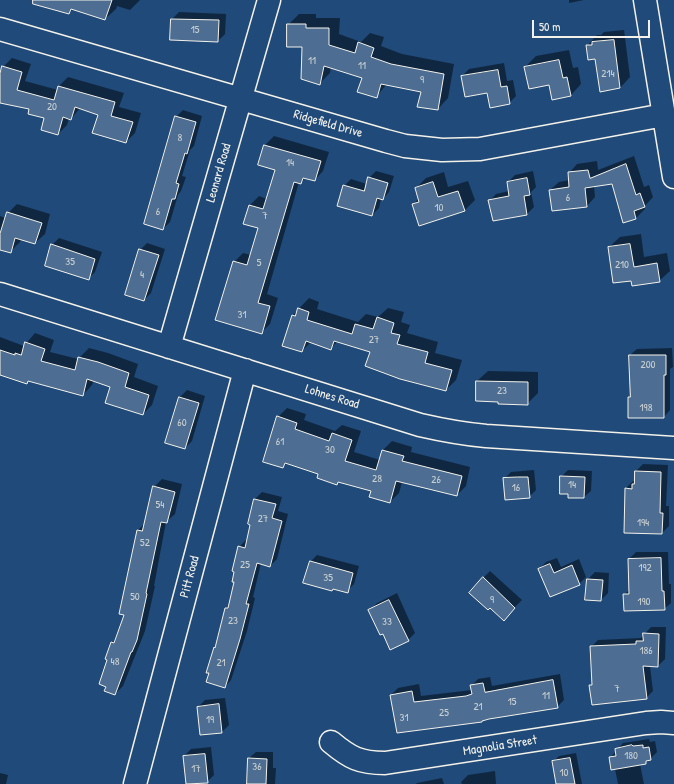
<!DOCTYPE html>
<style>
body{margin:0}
#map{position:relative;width:674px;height:784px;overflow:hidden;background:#1f4a7a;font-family:"Patrick Hand",sans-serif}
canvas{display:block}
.scale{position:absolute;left:532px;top:20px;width:118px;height:18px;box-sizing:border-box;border:2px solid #f4f1e8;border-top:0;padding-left:5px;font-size:12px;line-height:14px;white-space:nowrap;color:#f4f1e8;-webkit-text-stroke:3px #1f4a7a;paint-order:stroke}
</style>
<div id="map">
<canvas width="674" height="784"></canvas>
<div class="scale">50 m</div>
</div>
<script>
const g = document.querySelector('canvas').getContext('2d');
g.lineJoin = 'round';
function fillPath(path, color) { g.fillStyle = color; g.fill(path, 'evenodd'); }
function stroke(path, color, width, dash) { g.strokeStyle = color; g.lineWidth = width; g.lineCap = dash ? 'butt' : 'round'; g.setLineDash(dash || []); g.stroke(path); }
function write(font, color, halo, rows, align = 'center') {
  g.font = font + ' "Patrick Hand",sans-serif'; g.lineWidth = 3; g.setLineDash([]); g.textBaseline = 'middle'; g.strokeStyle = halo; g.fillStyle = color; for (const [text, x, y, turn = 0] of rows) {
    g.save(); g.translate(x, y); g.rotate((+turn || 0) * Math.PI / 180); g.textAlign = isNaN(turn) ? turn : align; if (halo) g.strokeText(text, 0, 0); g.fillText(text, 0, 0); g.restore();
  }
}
const shadow = new Path2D(`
 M47,0H140L130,10L117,6L116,9L105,19L73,9L69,13Z
 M569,0H584L569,3Z
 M179,12L226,14L225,34L218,41L171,40L172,19Z
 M299,14H316V18H340L339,34L361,42L370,33L384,37L381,46L402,54L454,64L448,98L438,109L422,91L387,84L376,97L363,77L331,67L330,73L319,84L303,46L288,25Z
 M624,30L630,77L620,88L601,90L596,58L587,46L597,35H601L604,32Z
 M569,50L573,68L578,67L581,84L571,95L550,84L525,67L536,56Z
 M12,58L31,64L25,81L58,90L59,86L68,77L124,93L119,107L141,113L135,133L126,142L99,114L80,108L71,119L69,118L67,125L58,134L45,118L30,109L0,102V70L2,71L3,67Z
 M504,63L507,81L513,80L516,96L509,103L462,76L469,69Z
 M183,110L202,116L194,146L190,150L182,176L186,177L181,191L178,195L170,222L163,229L176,117Z
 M274,136L329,152L323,171L315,180L306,177L301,183L299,182L267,294L278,298L270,324L261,333L234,262L243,253L251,255L259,228L245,223L250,205L259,196L267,199L276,169L260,164L265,145Z
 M634,156L644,187L649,185L653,197L644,207L645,209L636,218L624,221L613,183L594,186L595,197L587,206L550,190L559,182L570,180L569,173L577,164L597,161L598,170Z
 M376,171L394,176L389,192L383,199H381L379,208L372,215L344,186L351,179L367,184L369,178Z
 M533,171L536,187L531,192L534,207L527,214L494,220L490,200L496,194L509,191L508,182L515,175Z
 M444,172L448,187L468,181L475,200L464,211L414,204L419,198L416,188L426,178Z
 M17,204L50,214L45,234L35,243L21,239L20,242L10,252L0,249V216L6,218L8,213Z
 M641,234L644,257L667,253L670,271L659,281L632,280L609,247L620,237Z
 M59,238L102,252L95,272L88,279L52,245Z
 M147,243L165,249L151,293L144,300L140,250Z
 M309,298L319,302L317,309L358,322L366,314L378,317L388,308L404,312L401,322L410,325L407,333L438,342L435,353L462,360L456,380L446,390L371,351L338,341L331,348L311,342L302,351L293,315Z
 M35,333L54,340L50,352L78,359L89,348L108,353L138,364L134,377L158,386L152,405L143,414L112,386L94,380L92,385L83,395L29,381L27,383L0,374V337L24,346Z
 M672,348L673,367L670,369V410L664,417L629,398L631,395L630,355L637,349Z
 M488,371L538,372V393L527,404L499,401L477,381Z
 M187,390L205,396L192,441L185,448L166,442L180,397Z
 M287,408L306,414L304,420L335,431L342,425L361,431L354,452L380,460L383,450L392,441L412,447L411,452L470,467L466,486L457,495L402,482L399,493L390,502L372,490L339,481L337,484L319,473L287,463L283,467L278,417Z
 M643,464L668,465L666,506H669V526L662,533L626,488L633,481L635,482L636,471Z
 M534,470L536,490L529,497L504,479L511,472Z
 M568,470L592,471L591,491L584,497L561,477Z
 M162,479L182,484L175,514L166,522L154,586H155L145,631L123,686L115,694L107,686L112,643L117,639L125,615L138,530L145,523L154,487Z
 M262,492L282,497L278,511L288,514L277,559L270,566L261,563L253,597L255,598L247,631L231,680L225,687L215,648L217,645L226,608L230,605L235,582L239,547L246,540H248L252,524H249L255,499Z
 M636,552H668L669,584H671V603L664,609L624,595L630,589L629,559Z
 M317,555L359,566L354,584L347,591L310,562Z
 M557,558L561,567L579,559L586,577L579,584L539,569L546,562Z
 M490,571L522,600L510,612L490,607L483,578Z
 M595,572L609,573L608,593L601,600L588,579Z
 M397,593L415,633L408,640L383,633L370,610L377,603Z
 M651,627H666L665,659L658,666H650L653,691L646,698L590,686L593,683L591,647L598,640L641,638Z
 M560,674L564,700L557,707L398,732L391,695L398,688L419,684L421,696L472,690L471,686L478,679L490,677L492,686Z
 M225,698L229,725L222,732L198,707L205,700Z
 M649,739L650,742L655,741L657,752L646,763L640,764L644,784H618L615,769L610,758L623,743Z
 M211,747L214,775L207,782H202L201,784H187L184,756L191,749Z
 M256,752H273V768H276L275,784H248L249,758Z
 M576,753L582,784H557L553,762L559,756Z
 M495,771L496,784H462L461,782L468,775Z
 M0,773L8,775L6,784H0Z
 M442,778L444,784H416L417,783Z`);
const building = new Path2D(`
 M33,0H112L105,20L71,9L69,14L33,4Z
 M171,19L219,20L218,42L170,40Z
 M287,24H306V28H329V45L355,53L358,42L374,48L371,57L391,64L444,74L438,110L417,107L421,92L381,84L377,98L357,92L362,78L324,66L320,85L301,79L302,47H287Z
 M614,40L620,88L600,92L595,59L588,60L586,45H592V42Z
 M559,60L563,78L567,77L571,96L552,100L549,85L529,89L524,67Z
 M2,66L22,72L17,90L54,100L58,86L115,102L111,116L133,122L126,143L92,133L98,115L75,107L71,120L63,117L58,135L41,130L44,118L28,114L29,109L0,103V74Z
 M498,70L501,87L507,86L510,104L490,108L487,93L465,97L461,76Z
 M175,116L196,122L187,154L185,153L176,183L179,184L175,199H172L163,230L144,224Z
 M264,145L321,161L315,181L303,178L301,184L294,182L258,303L270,306L262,334L215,320L233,261L247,265L258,228L243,224L249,205L263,209L275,170L258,165Z
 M626,164L636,195L640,193L645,207L634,211L636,219L623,223L612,184L585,188L587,207L552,211L549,190L569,187L568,172L588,170L590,178Z
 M368,177L388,183L383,200L377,198L372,216L337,206L343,185L364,191Z
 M527,178L530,195L524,196L527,215L493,221L488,200L509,196L507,182Z
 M433,182L438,197L458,191L465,211L419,226L412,204L419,202L415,188Z
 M7,212L42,223L35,244L15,238L11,253L0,250V234Z
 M51,244L95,259L89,280L45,266Z
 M630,244L634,267L657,263L660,282L632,286L631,281L613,283L608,247Z
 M139,249L159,255L144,301L125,295Z
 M298,308L309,312L307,320L352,334L355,324L373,329L377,317L394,323L391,333L400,335L397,344L428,352L425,363L452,370L446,391L400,379L365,366L370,352L334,341L331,350L306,341L302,352L282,346L292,315L295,316Z
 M25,342L45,349L41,361L75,370L78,357L98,362L129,373L125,387L149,395L143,415L105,403L110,387L87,379L83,396L28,381L27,384L0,375V350L15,355V353L21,355Z
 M629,355H666V375H664V418H628V397H630Z
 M476,381L528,382V405L498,404V402L476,401Z
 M179,397L199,403L185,449L165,443Z
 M277,416L297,423L295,429L329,441L332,433L352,440L345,461L376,470L382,450L404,456L402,461L462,476L457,496L396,481L390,503L369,497L371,491L338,482L337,485L317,478L318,474L285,463L283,468L263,462Z
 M635,471L661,472L660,513H663L662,534L624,533L625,488L632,489V484H634Z
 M560,476L585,477L584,498H568V494H560Z
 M518,477H528L530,498L505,500L503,478Z
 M153,486L175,492L167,523L161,522L146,593L147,594L137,640L132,652H131L115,695L104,691L106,687L99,684L107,660L105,659L111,642L114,643L124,615L119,614L137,530L142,531Z
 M254,499L276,504L272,518L282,521L270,567L257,563L246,604H249L240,639L225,688L206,682L209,673H206L214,647L215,648L225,608H228L234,582H232L234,572L232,571L238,546L245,548L250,525L248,524Z
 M661,558L662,591H664L665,610L624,611L623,594H629L628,559Z
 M310,561L353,573L348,593L333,589L332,591L303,583Z
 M550,564L554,573L572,565L580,585L550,597L538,569Z
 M483,577L515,608L504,621L490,608L488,610L469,593Z
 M587,579L603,580L601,601L585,600Z
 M389,600L409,641L390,650L383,634L380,635L368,610Z
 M643,633L659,634L658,667L643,666L647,699L592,705L589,685H592L590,646L636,644V641H643Z
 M553,680L558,708L489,719L482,721V722L397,733L390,695L412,691L414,702L466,696L472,694L470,685L483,683L485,692Z
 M219,704L222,733L200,735L197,707Z
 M632,745L633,746L643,745V748L649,747L651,760L646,761V764L611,770L609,757L616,756L615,749Z
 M205,754L208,783L186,784L183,756Z
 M248,758L267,759L266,784H247Z
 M570,758L575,784H556L552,761Z`);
const minor = new Path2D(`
 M645,0L674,177
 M0,29L386,141L405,146L442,150L480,149L664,115
 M0,294L420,425C442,430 463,434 486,436L674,448
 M169,347L269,0
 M331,742C350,758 360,763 385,763L646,723L661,722L674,723
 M135,784L245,370`);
const numberNames = [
 ["15",195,30],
 ["11",312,61],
 ["11",362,66],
 ["214",608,74],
 ["9",422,80],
 ["20",52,107],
 ["8",180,138],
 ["14",290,163],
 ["6",568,198],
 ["10",439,208],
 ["6",158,212],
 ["7",265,216],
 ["35",70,262],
 ["5",259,263],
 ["210",622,265],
 ["4",142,275],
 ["31",242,315],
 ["27",374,340],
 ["200",648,365],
 ["23",502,391],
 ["198",646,408],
 ["60",182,423],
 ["61",280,442],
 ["30",330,450],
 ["28",377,479],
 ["26",436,480],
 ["14",572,485],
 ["16",516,488],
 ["54",160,505],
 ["27",263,519],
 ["194",643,523],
 ["52",145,543],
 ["25",245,565],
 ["192",645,568],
 ["35",328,578],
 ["50",135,597],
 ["9",492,600],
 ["190",644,602],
 ["23",233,621],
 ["33",387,622],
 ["186",646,651],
 ["48",115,662],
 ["21",221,663],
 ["7",617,689],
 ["11",546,696],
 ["15",512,702],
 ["21",478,707],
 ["25",444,713],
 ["31",404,718],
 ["19",210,720],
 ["180",631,756],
 ["36",257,767],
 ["17",196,769],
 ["10",564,773]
];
const streetNames = [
 ["Ridgefield Drive",328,124,16],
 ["Leonard Road",219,173,-74],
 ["Lohnes Road",332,397,17],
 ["Pitt Road",190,577,-75],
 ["Magnolia Street",500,746,-9]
];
fillPath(shadow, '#0007');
fillPath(building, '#4d6e92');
stroke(building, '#f4f1e8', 1);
stroke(minor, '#f4f1e8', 25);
stroke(minor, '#1f4a7a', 22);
write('11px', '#cad0d2', null, numberNames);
write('13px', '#f4f1e8', '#1f4a7a', streetNames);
</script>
